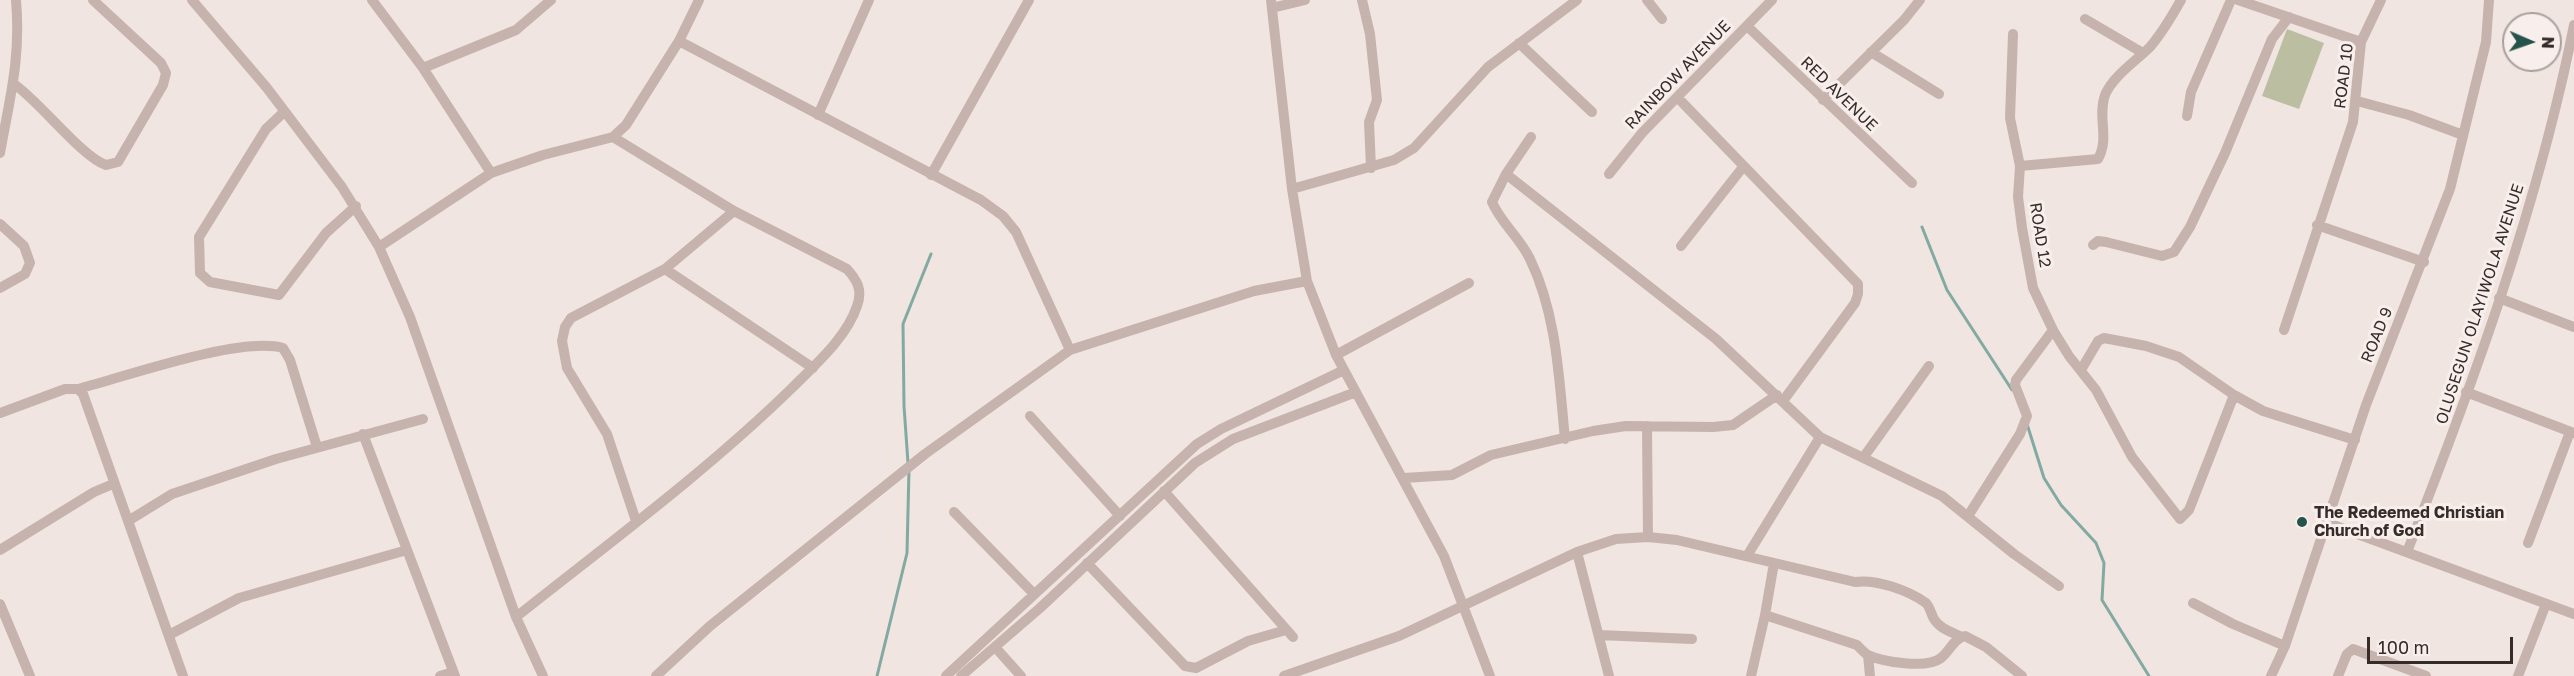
<!DOCTYPE html>
<style>
body{margin:0}
#map{position:relative;width:2574px;height:676px;overflow:hidden;background:#f0e5e0;font-family:"Golos Text",sans-serif}
canvas{display:block}
.north{position:absolute;left:2502px;top:12px;width:60px;height:60px;box-sizing:border-box;background:#f8efec;border:2px solid #aaa19e;border-radius:50%;rotate:92deg;font-size:16px;font-weight:700;line-height:24px;text-align:center;color:#362c2a}
.north::after{content:'';display:block;margin:auto;width:21px;height:27px;background:#25534c;clip-path:polygon(50% 0,100% 100%,50% 72%,0 100%)}
.scale{position:absolute;left:2367px;top:637px;width:146px;height:27px;box-sizing:border-box;border:3px solid #362c2a;border-top:0;padding-left:8px;font-size:18px;line-height:21px;white-space:nowrap;color:#362c2a;-webkit-text-stroke:4px #f8efec;paint-order:stroke}
</style>
<div id="map">
<canvas width="2574" height="676"></canvas>
<div class="north">N</div>
<div class="scale">100 m</div>
</div>
<script>
const g = document.querySelector('canvas').getContext('2d');
g.lineJoin = 'round';
function fillPath(path, color) { g.fillStyle = color; g.fill(path, 'evenodd'); }
function stroke(path, color, width, dash) { g.strokeStyle = color; g.lineWidth = width; g.lineCap = dash ? 'butt' : 'round'; g.setLineDash(dash || []); g.stroke(path); }
function write(font, color, halo, rows, align = 'center') {
  g.font = font + ' "Golos Text",sans-serif'; g.lineWidth = 6; g.setLineDash([]); g.textBaseline = 'middle'; g.strokeStyle = halo; g.fillStyle = color; for (const [text, x, y, turn = 0] of rows) {
    g.save(); g.translate(x, y); g.rotate((+turn || 0) * Math.PI / 180); g.textAlign = isNaN(turn) ? turn : align; if (halo) g.strokeText(text, 0, 0); g.fillText(text, 0, 0); g.restore();
  }
}
const green = new Path2D(`
 M2287,29L2324,43L2299,109L2262,96Z`);
const stream = new Path2D(`
 M1922,227L1947,290L2012,390
 M2027,424L2044,478L2061,505L2096,543L2104,563L2102,600L2149,676
 M908,463L904,406L903,324L931,254
 M877,676L907,553L909,469`);
const minor = new Path2D(`
 M192,0L267,88L342,187L379,247L410,317L516,617L543,676
 M372,0L423,68L491,173
 M1271,0L1292,189L1307,281L1336,355L1444,556L1490,676
 M1362,0L1370,34L1377,100L1369,122L1371,168
 M1647,0L1662,19
 M2238,0L2361,42
 M1272,8L1305,0
 M2085,19L2143,53
 M1747,26L1912,183
 M2013,34L2010,118L2020,166L2018,197L2022,228L2033,288L2053,330L2069,356L2096,390L2132,457L2180,519L2189,510L2234,395
 M679,41L981,200L1003,216L1016,232L1070,350
 M1519,43L1592,112
 M1871,52L1939,94
 M423,68L516,30L551,0
 M14,84C40,102 82,157 106,165L118,162L163,85L166,73L161,63L93,0
 M1678,98L1858,284V294L1855,303L1783,401
 M1823,100L1904,20L1920,0
 M2357,101L2409,115L2463,135
 M284,112L266,129L199,237L200,273L210,282L279,295L326,233L356,206
 M818,115L869,0
 M2187,116L2191,92L2231,0
 M1531,137L1506,174L1492,202C1501,223 1520,238 1530,259C1557,315 1559,379 1565,439
 M0,153C10,97 21,58 16,0
 M2020,166L2098,159C2110,138 2097,117 2105,95C2113,76 2136,61 2150,47C2162,33 2172,16 2181,0
 M1506,174L1716,339L1820,437L1942,496L2014,554L2059,586
 M1609,174L1642,133L1772,0
 M931,175L1029,0
 M1292,189L1394,160L1414,148L1488,67L1577,0
 M0,224L24,246L30,263L25,274L0,288
 M2317,225L2424,262
 M2093,245L2098,241L2106,242L2162,256L2174,252L2190,227L2225,153L2272,39L2289,17
 M1681,246L1743,167
 M379,247L491,173L543,155L613,137L626,125L679,41L699,0
 M665,269L813,368
 M2499,298L2574,327
 M2284,330L2353,122L2361,42L2381,0
 M1336,355L1469,283
 M2081,370L2098,341L2104,338L2146,346L2179,357L2234,395L2263,411L2355,440
 M78,389C124,377 240,336 283,348L290,360L317,447
 M2466,392L2574,433
 M0,413L65,389H78L83,394L183,676
 M1030,416L1120,516
 M1647,426L1648,537
 M363,434L455,676
 M1863,458L1929,366
 M1404,478L1452,475L1491,455L1593,431L1626,426L1713,427L1733,425L1777,395
 M1164,491L1293,637
 M954,512L1034,594
 M1968,516L2020,434L2027,416L2015,385L2016,380L2053,330
 M128,521L172,494L276,459L423,419
 M636,521L607,434L567,368L562,341L565,327L571,318L665,269L734,211
 M2325,522L2574,614
 M2528,543L2570,432
 M0,550L94,492L113,484
 M1577,552L1609,676
 M2407,552C2474,381 2538,206 2574,25
 M1747,556L1820,437
 M1087,563L1185,666L1196,668L1248,641L1286,630
 M1774,563L1765,615L1857,645C1860,648 1864,653 1868,655C1883,662 1927,669 1941,658C1950,651 1953,639 1965,636L1986,647L2022,676
 M2193,603L2233,624L2285,646
 M0,604L30,676
 M516,617C609,543 707,471 793,387C815,365 847,337 857,306C863,290 857,280 847,269L734,211L613,137
 M169,635L239,598L407,550
 M1599,635L1692,639
 M995,647L1021,676
 M1868,655L1870,676
 M440,676L453,672
 M656,676L710,626L925,454L1070,350L1254,291L1307,281
 M946,676L1197,444L1221,429L1344,370
 M961,676L1040,608L1195,463L1233,439L1356,392
 M1284,676L1399,636L1577,552L1616,539L1648,537L1677,540L1855,582C1876,579 1908,590 1926,603C1930,607 1931,614 1934,619C1940,629 1952,632 1962,637
 M1751,676L1765,615
 M2271,676L2285,646L2366,405L2450,189L2486,42L2489,0
 M2338,676L2347,654L2353,649L2426,676
 M2518,676L2546,604`);
const markers = [
 [2302,522,6,"#25534c"]
];
const streetNames = [
 ["RAINBOW AVENUE",1678,75,-46],
 ["ROAD 10",2344,76,-83],
 ["RED AVENUE",1839,94,44],
 ["ROAD 12",2040,235,81],
 ["OLUSEGUN OLAYIWOLA AVENUE",2480,304,-72],
 ["ROAD 9",2377,335,-68]
];
const poiNames = [
 ["The Redeemed Christian",2314,513],
 ["Church of God",2314,531]
];
fillPath(green, '#bbbea1');
stroke(stream, '#82aaa2', 3);
stroke(minor, '#c7b3ad', 10);
for (const [x, y, r, color] of markers) { const dot = new Path2D(); dot.arc(x, y, r, 0, 2 * Math.PI); g.fillStyle = color; g.fill(dot); stroke(dot, '#f8efec', 2); }
write('16px', '#362c2a', '#f8efec', streetNames);
write('bold 16px', '#362c2a', '#f8efec', poiNames, 'left');
</script>
